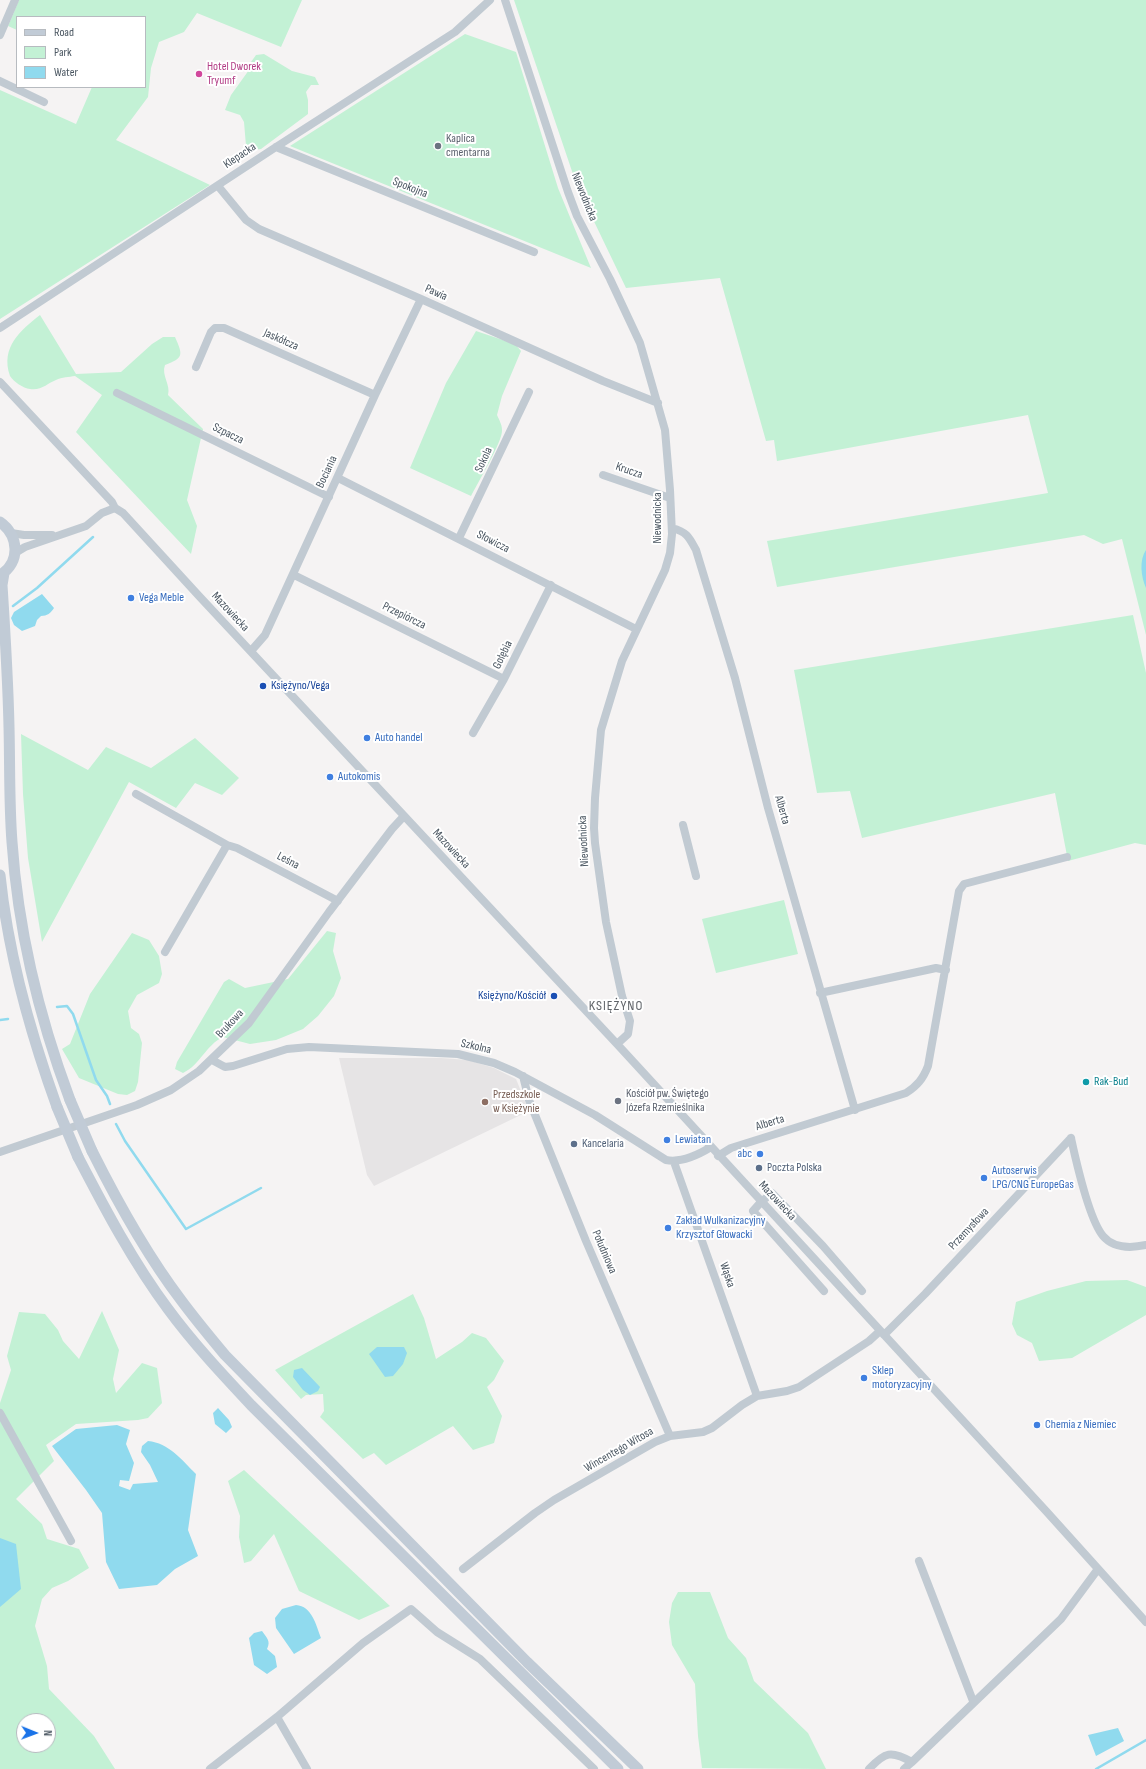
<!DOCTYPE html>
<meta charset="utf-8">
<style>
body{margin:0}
#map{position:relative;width:1146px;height:1769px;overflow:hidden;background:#f5f3f3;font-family:"Sofia Sans Condensed",sans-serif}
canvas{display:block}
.legend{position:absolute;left:16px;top:16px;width:130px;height:72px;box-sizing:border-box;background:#fff;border:1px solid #b7bbc0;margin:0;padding:5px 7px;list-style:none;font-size:12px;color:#4a5661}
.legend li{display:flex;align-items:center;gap:8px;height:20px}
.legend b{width:20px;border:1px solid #b7bbc0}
.north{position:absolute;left:16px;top:1713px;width:40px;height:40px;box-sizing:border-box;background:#fff;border:1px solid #b7bbc0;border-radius:50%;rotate:91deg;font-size:11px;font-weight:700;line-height:16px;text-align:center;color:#4a5661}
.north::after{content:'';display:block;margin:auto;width:14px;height:18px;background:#1a73e8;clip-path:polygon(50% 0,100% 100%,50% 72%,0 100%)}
</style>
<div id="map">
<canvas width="1146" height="1769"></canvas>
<ul class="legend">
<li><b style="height:5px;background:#c1cbd6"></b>Road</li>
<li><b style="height:11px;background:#c3f1d5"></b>Park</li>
<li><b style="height:11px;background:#90daee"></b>Water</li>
</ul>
<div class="north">N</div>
</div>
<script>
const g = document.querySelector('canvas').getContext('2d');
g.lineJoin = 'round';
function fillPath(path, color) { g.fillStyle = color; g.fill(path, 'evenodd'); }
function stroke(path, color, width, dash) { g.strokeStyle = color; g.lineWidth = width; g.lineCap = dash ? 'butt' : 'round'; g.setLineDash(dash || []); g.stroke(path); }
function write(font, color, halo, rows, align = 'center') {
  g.font = font + ' "Sofia Sans Condensed",sans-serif'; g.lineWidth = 4; g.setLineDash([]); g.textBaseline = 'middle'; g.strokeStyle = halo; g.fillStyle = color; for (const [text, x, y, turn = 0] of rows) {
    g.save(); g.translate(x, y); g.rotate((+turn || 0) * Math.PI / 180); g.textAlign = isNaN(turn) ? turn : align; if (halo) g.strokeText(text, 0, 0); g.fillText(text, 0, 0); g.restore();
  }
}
const education = new Path2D(`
 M339,1058H441L468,1060L494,1068L516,1079L529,1111L374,1186L367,1175Z`);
const green = new Path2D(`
 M19,0H302L281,47L197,13L184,32L159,42L151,68L148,97L116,140L210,185L0,319V90L76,124L92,87H145V17H17V30L8,26Z
 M514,0H1146V635L1122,539L1103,544L1084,535L777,587L767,541L1048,493L1028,415L777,461L774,440L766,441L720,278L626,288L577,186Z
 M465,34L516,52L558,188L591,268L290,146Z
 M264,54L292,71L315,77L319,85H311L306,92L308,100V114L261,149L252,150L246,146L244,122L240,115L225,110L231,95L249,70L251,62L256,55Z
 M40,315L76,374L121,372L152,344L163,337H175C183,355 184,358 165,365C161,375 171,385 168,395L203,429L187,500L197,526L191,554L76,432L102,395L75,376C69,377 62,377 56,380C48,383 41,391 30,389C23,388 14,382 10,376C0,347 21,330 40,315Z
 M476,331L515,344L521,351L502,396L497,415C499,420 502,424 502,430C503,441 477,484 471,496L410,468L446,383Z
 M1133,615L1146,673V845L1135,843L1068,861L1055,793L862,838L850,791L817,793L794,670Z
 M21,734L88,770L106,747L151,768L195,738L239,778L222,795L195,783L176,808L129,782L42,942L28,858L23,794Z
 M784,900L798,954L716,973L702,919Z
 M327,931L336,933L333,951L341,978L334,996L318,1016L303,1029L276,1040L250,1044L223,1037C206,1045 200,1065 183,1073L175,1069L177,1062L224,982L229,979L245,988L288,979Z
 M132,933L149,940L159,956L162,974L159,983L137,995L128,1011L131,1028L139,1034L142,1043L138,1082L135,1091L127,1095L118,1094L79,1078L62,1049L70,1044L90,994Z
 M1127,1280L1146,1287V1315L1072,1358L1039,1361L1032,1343L1017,1335L1012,1324L1016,1302L1047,1291L1086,1281Z
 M413,1294L424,1318L436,1359L462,1342L472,1333L486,1338L504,1361L494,1380L487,1387L502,1416L494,1443L473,1450L453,1426L386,1465L374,1453L363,1459L320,1417L324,1411L323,1394L306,1395L301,1399L275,1370Z
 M102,1311L119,1350L113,1379L116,1393L142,1363L157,1368L162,1403L148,1418L138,1420L76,1424L46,1445L54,1461L16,1499L42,1524L47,1539L79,1549L89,1568L68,1581L52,1588L42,1599L35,1626L47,1666L49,1689L94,1736L115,1769H0V1403L11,1370L7,1356L19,1312L45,1314L58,1330L63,1341L79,1359ZM24,1721H48V1745H24Z
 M244,1470L390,1606L359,1620L299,1591L274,1534L251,1561L244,1563L239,1537L240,1516L228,1481Z
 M678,1592H710L728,1638L746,1658L754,1681L808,1733L826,1769L702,1768L698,1736L695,1684L672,1645L669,1622L672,1603Z`);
const water = new Path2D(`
 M1146,550V588C1141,577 1139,560 1146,550Z
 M42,594L54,608C51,613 47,616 41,616L37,620L35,626L22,631L14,625L11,618L14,612Z
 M377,1347H404L407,1353L403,1364L393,1376L385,1377L369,1354Z
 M302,1368L320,1387L318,1391L310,1395L303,1390L293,1377L294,1370Z
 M218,1408L229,1420L232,1427L226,1433L215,1424L213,1413Z
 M117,1425L130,1430L126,1444L134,1463L129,1481L120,1480L119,1486L130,1490L133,1484L158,1482L150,1465L141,1452L142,1446L148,1441C169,1443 182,1460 196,1474L188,1530L198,1556L175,1569L157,1585L119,1589L106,1562L102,1513L86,1490L52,1446L76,1429Z
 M0,1538L16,1544L21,1589L0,1607Z
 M296,1605C312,1606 316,1625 321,1638L294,1654L276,1628L275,1618L282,1609Z
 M262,1631C267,1638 271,1641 267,1649L275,1656L277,1667L267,1674L254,1665L249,1638L254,1633Z
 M1118,1728L1124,1741L1096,1756L1088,1735Z`);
const stream = new Path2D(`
 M13,606L37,588L93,537
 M57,1007L67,1006L73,1014L96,1080L107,1096L110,1104
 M0,1020L8,1019
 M116,1124L125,1141L186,1229L261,1188
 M1096,1769L1146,1740`);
const minor = new Path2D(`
 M505,0L568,192L577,216L610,279L640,343L665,430L670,490L672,534L670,553L665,570L622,661L601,730L595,798L594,828L595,843L606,922L622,996L630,1021L628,1034L617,1044
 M0,35L15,0
 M0,81L44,102
 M276,147L534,252
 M218,186L246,220L259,229L421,299L603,381L658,403
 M0,328L276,147L455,32L490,0
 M196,367L211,332L215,328H224L375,395
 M0,382L112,502L115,508L123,513L199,596L617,1044L1046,1511L1146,1622
 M117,393L329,497
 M603,475L670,498
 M338,478L636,629
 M672,528C687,532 689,537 696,550L735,678L768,808L855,1110
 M11,533L24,535H52
 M459,538L529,392
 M15,553L25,547L86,526L102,513L115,508
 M294,575L504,679
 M251,651L265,635L375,395L421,299
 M473,733L504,679L551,585
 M136,794L227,845L237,848L338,901
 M683,825L696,876
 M165,952L227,845
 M820,993L936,968L946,970
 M212,1060L225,1067L233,1066L287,1049L309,1047L458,1054L494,1063L515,1072L595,1115L666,1160C681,1163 698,1155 711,1147
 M523,1076L529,1100L586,1241L670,1436
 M1071,1138C1076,1161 1089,1219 1103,1236C1114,1249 1132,1248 1146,1245
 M0,1152L137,1105L171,1090L199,1071L249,1023L329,912L392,829L404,816
 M718,1156L731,1148L906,1093C917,1086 923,1079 928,1066L959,891L964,884L1067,857
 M674,1162L757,1396
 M824,1291L753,1211L761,1202L772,1193L823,1246L862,1291
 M884,1335L925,1294L1071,1138
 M0,1413L71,1541
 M919,1561L973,1701
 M463,1569L535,1513L554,1500L655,1442L670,1436L703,1432L712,1428L742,1405L757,1396L787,1391L799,1387L869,1341L880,1331
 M277,1717L307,1769
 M210,1769L277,1717L363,1643L411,1609L437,1632L480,1659L594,1769
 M869,1769C885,1752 891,1750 912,1762L1061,1619L1098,1569
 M904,1769L912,1762`);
const secondary = new Path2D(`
 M0,522C19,535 21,563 0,575
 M4,573L2,585C5,632 8,679 9,727C10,765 9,803 12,842C18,930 39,1017 70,1100
 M0,875C8,954 30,1032 57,1107
 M92,1151C118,1203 146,1254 181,1300C195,1319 210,1337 225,1355L527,1662L638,1769
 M78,1157C105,1209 133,1262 168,1309C193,1343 222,1374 251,1405L618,1769`);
const secondaryBridge = new Path2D(`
 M70,1100L92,1151
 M57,1107L78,1157`);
const markers = [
 [199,74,4,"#d1479c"],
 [438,146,4,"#6b7280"],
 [131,598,4,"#3f7fe0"],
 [263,686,4,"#1a4fb4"],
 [367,738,4,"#3f7fe0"],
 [330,777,4,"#3f7fe0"],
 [554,996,4,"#1a4fb4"],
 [1086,1082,4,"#0f9aa8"],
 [618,1101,4,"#6b7280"],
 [485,1102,4,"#8d6e63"],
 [667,1140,4,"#3f7fe0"],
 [574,1144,4,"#5c6f8a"],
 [760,1154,4,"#3f7fe0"],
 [759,1168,4,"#5c6f8a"],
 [984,1178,4,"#3f7fe0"],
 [668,1228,4,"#3f7fe0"],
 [864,1378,4,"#3f7fe0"],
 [1037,1425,4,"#3f7fe0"]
];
const hotelNames = [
 ["Hotel Dworek",207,67],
 ["Tryumf",207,81]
];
const worshipNames = [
 ["Kaplica",446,139],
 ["cmentarna",446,153],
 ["Kościół pw. Świętego",626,1094],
 ["Józefa Rzemieślnika",626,1108]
];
const streetNames = [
 ["Klepacka",240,156,-34],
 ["Spokojna",410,188,22],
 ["Niewodnicka",584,197,68],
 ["Pawia",436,293,24],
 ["Jaskółcza",281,340,24],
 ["Szpacza",228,434,26],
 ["Sokola",484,460,-65],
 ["Krucza",629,471,19],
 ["Bociania",327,472,-65],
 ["Niewodnicka",658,518,-90],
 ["Słowicza",493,542,27],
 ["Mazowiecka",230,612,47],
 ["Przepiórcza",404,616,26],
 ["Gołębia",503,655,-64],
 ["Alberta",782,810,74],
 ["Niewodnicka",584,841,-93],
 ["Mazowiecka",451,849,47],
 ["Leśna",288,861,28],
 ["Brukowa",230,1024,-47],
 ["Szkolna",476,1047,13],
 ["Alberta",770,1123,-17],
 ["Mazowiecka",777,1201,47],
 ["Przemysłowa",969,1229,-47],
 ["Południowa",604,1252,67],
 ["Wąska",727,1275,71],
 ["Wincentego Witosa",619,1450,-30]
];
const shopNames = [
 ["Vega Meble",139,598],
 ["Auto handel",375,738],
 ["Autokomis",338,777],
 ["Lewiatan",675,1140],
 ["abc",752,1154,"right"],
 ["Autoserwis",992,1171],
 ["LPG/CNG EuropeGas",992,1185],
 ["Zakład Wulkanizacyjny",676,1221],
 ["Krzysztof Głowacki",676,1235],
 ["Sklep",872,1371],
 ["motoryzacyjny",872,1385],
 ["Chemia z Niemiec",1045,1425]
];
const transitNames = [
 ["Księżyno/Vega",271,686],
 ["Księżyno/Kościół",546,996,"right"]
];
const cultureNames = [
 ["Rak-Bud",1094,1082]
];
const educationNames = [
 ["Przedszkole",493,1095],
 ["w Księżynie",493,1109]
];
const serviceNames = [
 ["Kancelaria",582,1144],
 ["Poczta Polska",767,1168]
];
const quarterNames = [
 ["KSIĘŻYNO",616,1006]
];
fillPath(education, '#e6e4e5');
fillPath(green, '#c3f1d5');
fillPath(water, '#90daee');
stroke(stream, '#90daee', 2.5);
stroke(minor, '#c1cad2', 8);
stroke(secondary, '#c1cbd6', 11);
stroke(secondaryBridge, '#c1cbd6', 11);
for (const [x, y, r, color] of markers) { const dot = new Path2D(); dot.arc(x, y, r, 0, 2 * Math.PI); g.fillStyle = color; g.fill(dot); stroke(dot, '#fff', 1.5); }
write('12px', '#b23c85', '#fff', hotelNames, 'left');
write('12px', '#5b616d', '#fff', worshipNames, 'left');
write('12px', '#4a5661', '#fff', streetNames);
write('12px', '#366cbe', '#fff', shopNames, 'left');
write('12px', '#164399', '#fff', transitNames, 'left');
write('12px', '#0d838f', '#fff', cultureNames, 'left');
write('12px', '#785e54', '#fff', educationNames, 'left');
write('12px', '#4e5e75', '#fff', serviceNames, 'left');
g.letterSpacing = '1px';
write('14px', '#5f6368', '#fff', quarterNames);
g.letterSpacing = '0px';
</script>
